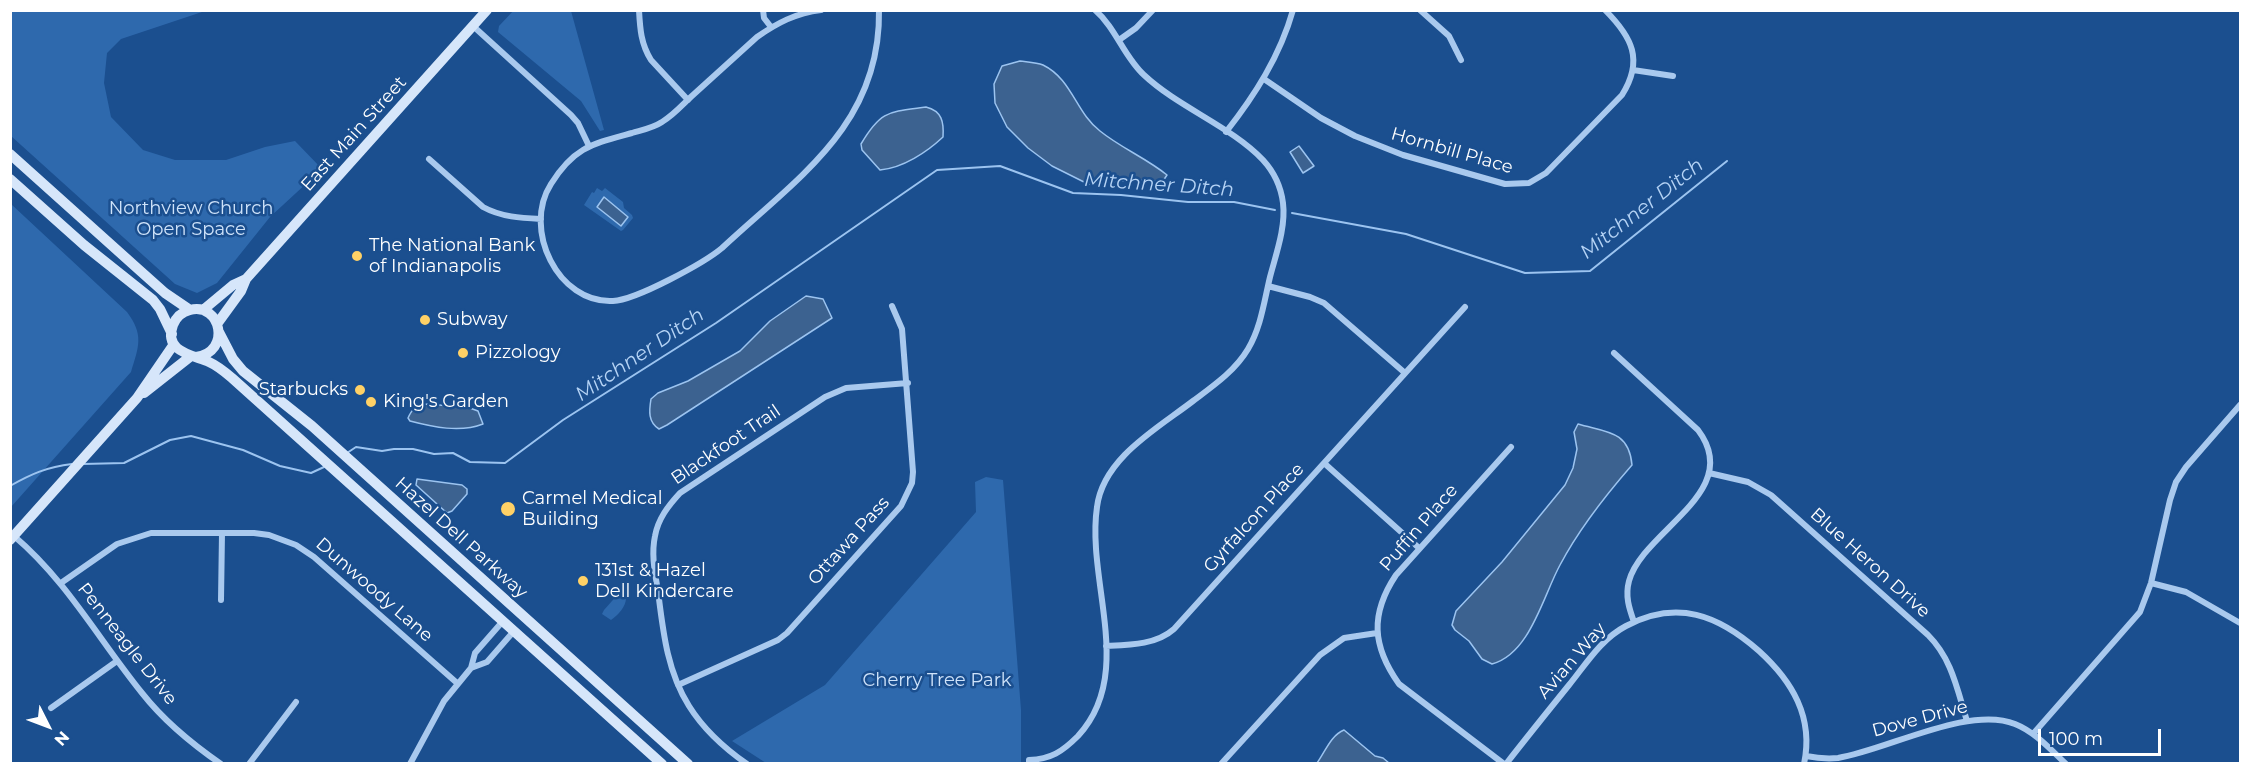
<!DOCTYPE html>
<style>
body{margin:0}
#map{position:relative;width:2251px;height:774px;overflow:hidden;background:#1b4f8f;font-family:Montserrat,sans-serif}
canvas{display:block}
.frame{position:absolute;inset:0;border:12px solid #fff;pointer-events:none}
.north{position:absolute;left:18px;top:696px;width:60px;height:60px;-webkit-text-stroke:4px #1b4f8f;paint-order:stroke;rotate:132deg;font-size:16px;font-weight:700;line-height:24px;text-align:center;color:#fff}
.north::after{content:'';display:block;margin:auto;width:21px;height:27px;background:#fff;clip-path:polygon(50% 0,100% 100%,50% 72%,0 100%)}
.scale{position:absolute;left:2038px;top:729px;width:123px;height:27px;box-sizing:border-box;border:3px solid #fff;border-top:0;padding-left:8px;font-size:18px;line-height:21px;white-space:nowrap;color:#fff;-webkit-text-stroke:4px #1b4f8f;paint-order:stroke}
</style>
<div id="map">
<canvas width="2251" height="774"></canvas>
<div class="frame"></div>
<div class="north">N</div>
<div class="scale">100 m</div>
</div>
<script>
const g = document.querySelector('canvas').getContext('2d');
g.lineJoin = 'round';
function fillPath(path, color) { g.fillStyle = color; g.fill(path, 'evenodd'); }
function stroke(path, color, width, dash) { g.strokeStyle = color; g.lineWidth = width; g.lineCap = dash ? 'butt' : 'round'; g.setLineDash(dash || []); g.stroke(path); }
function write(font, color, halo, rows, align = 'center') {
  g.font = font + ' Montserrat,sans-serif'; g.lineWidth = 5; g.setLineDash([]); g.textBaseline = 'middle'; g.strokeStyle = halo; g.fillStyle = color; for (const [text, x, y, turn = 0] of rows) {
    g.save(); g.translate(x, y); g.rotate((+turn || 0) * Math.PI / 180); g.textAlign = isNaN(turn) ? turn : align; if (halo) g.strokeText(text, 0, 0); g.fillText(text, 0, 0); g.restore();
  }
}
const green = new Path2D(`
 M11,10L205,11L121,39L107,53L104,83L111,117L143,150L175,160H226L265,147L295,141L322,169L270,217L217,283L197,293L175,284L11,136Z
 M514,10L571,11L604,130L600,131L581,101L498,32L499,26Z
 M597,188L602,191L605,188L623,202L624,208L632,215L633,218L623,230L621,231L584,205L592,192L594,193Z
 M11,204L127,312C144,335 139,346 131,372L11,507Z
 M986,477L1003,480L1021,710V763H766L732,741L825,685L976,512L975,482Z
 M620,592L626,598C626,607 618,615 611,620L602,614L604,610Z`);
const water = new Path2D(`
 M1020,61C1027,62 1036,62 1043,65C1072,79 1076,113 1100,131C1121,148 1146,158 1167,175L1163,181L1135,180L1088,184L1052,166L1028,148L1007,127L995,103L994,84L1002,66Z
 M926,107C942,111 944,122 943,137C927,152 903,168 880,170L862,150L861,144C881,110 889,112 926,107Z
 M1299,146L1314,166L1303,173L1290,152Z
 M604,197L628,217L621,226L597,207Z
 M806,296L823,299L832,318L667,425L659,429C648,422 649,411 651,399L658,393L688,381L740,351L770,321Z
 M424,404L467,407L478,411L483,424C460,433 433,427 410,421L408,418C412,409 415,407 424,404Z
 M1578,424C1605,432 1629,430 1632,465C1605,496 1579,529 1560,565C1543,596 1530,654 1492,664L1482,659L1469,641L1455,630L1452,625L1456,611L1502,562L1565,485L1573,468L1577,449L1574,432Z
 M417,479L462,485L467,489V494L452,511L447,513L416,485Z
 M1344,730L1375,756L1383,758L1389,763H1317C1325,752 1331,735 1344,730Z`);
const stream = new Path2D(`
 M1292,213L1406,234L1525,273L1590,271L1727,161
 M347,453L356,447L382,451L394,449H413L434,454L453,453L470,462L505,463L563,420L716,323L937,170L1000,166L1073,193L1121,195L1188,202H1234L1275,210
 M83,464L124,463L170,440L191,436L243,450L280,466L311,473L324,467
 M10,486C31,474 47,467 72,464`);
const street = new Path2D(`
 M639,10C640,29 641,44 651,60L688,100
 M763,10L764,18L771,27
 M821,10C796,13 777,23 757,37C735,57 714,76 693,95C683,104 674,115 662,122C653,128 642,130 632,133C592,144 574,147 551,184C522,229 558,304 613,301C636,300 704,263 722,248C797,178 881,125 879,10
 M1420,10L1449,36L1461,60
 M473,26L571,115L578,123L589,146
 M1119,40L1136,28L1153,10
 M1633,70L1673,76
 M1264,79L1321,118L1355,136L1403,155L1505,184L1529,183L1546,173L1622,95C1644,60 1632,37 1605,10
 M1226,132C1255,95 1280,56 1293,10
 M429,159L483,207C501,217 521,218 541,219
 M1268,286L1310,297L1324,303L1405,373
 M1614,353L1698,430C1745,492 1643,530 1629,581C1625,596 1629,608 1634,622
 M1324,463L1419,548
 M1709,473L1748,482L1771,495L1928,635C1952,659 1957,689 1967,721
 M14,536C67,581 99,640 142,693C164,721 192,744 221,764
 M61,583L117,544L151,533H254L269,535L296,545L314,557L457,683
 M2151,583L2186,592L2240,623
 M221,600L222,533
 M1106,646C1129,645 1156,645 1174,629L1465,307
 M471,668L487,662L514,631
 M678,685L778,640L787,633L901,506L912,483L913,472L902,329L892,306
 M51,708L117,661
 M2033,734L2140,612L2151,583L2170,500L2176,482L2186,467L2240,405
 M1806,756C1816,758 1827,759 1838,758C1887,750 1969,705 2015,724C2035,732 2050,749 2066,764
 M249,764L296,702
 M410,764L444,701L471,668L475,653L503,621
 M747,764C724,748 704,730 689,706C667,671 663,631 658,591C655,573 651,555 655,536C658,519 668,506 680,493L825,397L846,388L908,383
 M1029,764V760C1051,759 1062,752 1078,736C1136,673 1086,582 1097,507C1103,458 1158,428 1193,401C1213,386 1235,371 1248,349C1261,327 1264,302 1270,277C1276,254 1286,227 1283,203C1281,187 1274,172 1263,160C1232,127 1178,107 1144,75C1124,57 1116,28 1095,10
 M1221,764L1320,655L1344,638L1377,633
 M1504,764L1399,684C1372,646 1370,614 1396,575L1511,447
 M1506,764C1527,737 1548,711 1569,685C1586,664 1601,639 1626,626C1677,599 1718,615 1759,651C1792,681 1814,717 1804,764`);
const secondary = new Path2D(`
 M10,154L137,268L165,293L190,310
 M10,179L84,245L153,300L160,309L172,334
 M203,310L233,285L246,279L487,10
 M217,324L241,291L246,279
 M219,332L233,359L243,371L312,426L688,764
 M196,357C232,352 221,302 190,310C182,312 176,317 173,325C163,352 193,355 209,362C218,366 225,372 232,378L662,764
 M144,393L191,356
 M10,540L137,398L174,344`);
const markers = [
 [357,256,6,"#ffd166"],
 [425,320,6,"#ffd166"],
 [463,353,6,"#ffd166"],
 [360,390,6,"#ffd166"],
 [371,402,6,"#ffd166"],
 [508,509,8,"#ffd166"],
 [583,581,6,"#ffd166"]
];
const streetNames = [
 ["East Main Street",354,134,-48],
 ["Hornbill Place",1452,151,16],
 ["Blackfoot Trail",726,445,-34],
 ["Gyrfalcon Place",1254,518,-48],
 ["Puffin Place",1419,528,-49],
 ["Hazel Dell Parkway",461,538,42],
 ["Ottawa Pass",849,541,-48],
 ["Blue Heron Drive",1870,563,42],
 ["Dunwoody Lane",374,590,41],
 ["Penneagle Drive",127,644,52],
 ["Avian Way",1572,661,-49],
 ["Dove Drive",1920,719,-15]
];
const parkNames = [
 ["Northview Church",191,209],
 ["Open Space",191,230],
 ["Cherry Tree Park",937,681]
];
const poiNames = [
 ["The National Bank",369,246],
 ["of Indianapolis",369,267],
 ["Subway",437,320],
 ["Pizzology",475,353],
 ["Starbucks",348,390,"right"],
 ["King's Garden",383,402],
 ["Carmel Medical",522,499],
 ["Building",522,520],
 ["131st & Hazel",595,571],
 ["Dell Kindercare",595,592]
];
const waterNames = [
 ["Mitchner Ditch",1159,185,4],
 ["Mitchner Ditch",1642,209,-38],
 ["Mitchner Ditch",640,355,-34]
];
fillPath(green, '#2e69ad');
fillPath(water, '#3c6290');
stroke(water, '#9cc4f0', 1.5);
stroke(stream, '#9cc4f0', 2);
stroke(street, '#a9c9ee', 6);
stroke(secondary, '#d6e6fa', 10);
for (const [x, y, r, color] of markers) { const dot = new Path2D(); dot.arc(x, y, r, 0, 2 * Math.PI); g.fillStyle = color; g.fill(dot); stroke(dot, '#1b4f8f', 2); }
write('18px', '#fff', '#1b4f8f', streetNames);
write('18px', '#cfe3fa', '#1b4f8f', parkNames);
write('18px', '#fff', '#1b4f8f', poiNames, 'left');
write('italic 20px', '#b5d3f5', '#1b4f8f', waterNames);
</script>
